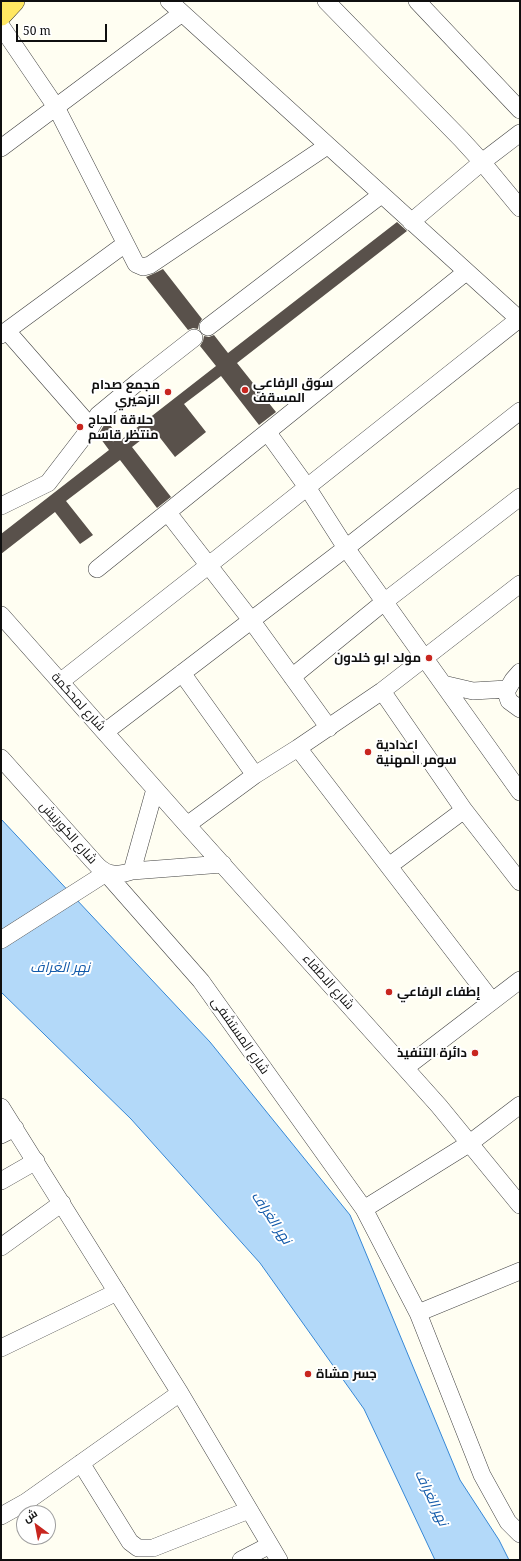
<!DOCTYPE html>
<meta charset="utf-8">
<style>
body{margin:0}
#map{position:relative;width:521px;height:1561px;overflow:hidden;background:#fffef2;font-family:"Noto Serif",Cairo,serif}
canvas{display:block}
.frame{position:absolute;inset:0;border:2px solid #0f0f0f;pointer-events:none}
.north{position:absolute;left:16px;top:1505px;width:40px;height:40px;box-sizing:border-box;background:#fff;border:1px solid #9f9f9f;border-radius:50%;rotate:328deg;font-size:11px;font-weight:700;line-height:16px;text-align:center;color:#0f0f0f}
.north::after{content:'';display:block;margin:auto;width:14px;height:18px;background:#c8261f;clip-path:polygon(50% 0,100% 100%,50% 72%,0 100%)}
.scale{position:absolute;left:16px;top:24px;width:91px;height:18px;box-sizing:border-box;border:2px solid #0f0f0f;border-top:0;padding-left:5px;font-size:12px;line-height:14px;white-space:nowrap;color:#0f0f0f;-webkit-text-stroke:3px #fff;paint-order:stroke}
</style>
<div id="map">
<canvas width="521" height="1561"></canvas>
<div class="frame"></div>
<div class="north">ش</div>
<div class="scale">50 m</div>
</div>
<script>
const g = document.querySelector('canvas').getContext('2d');
g.lineJoin = 'round';
function fillPath(path, color) { g.fillStyle = color; g.fill(path, 'evenodd'); }
function stroke(path, color, width, dash) { g.strokeStyle = color; g.lineWidth = width; g.lineCap = dash ? 'butt' : 'round'; g.setLineDash(dash || []); g.stroke(path); }
function write(font, color, halo, rows, align = 'center') {
  g.font = font + ' "Noto Serif",Cairo,serif'; g.lineWidth = 4; g.setLineDash([]); g.textBaseline = 'middle'; g.strokeStyle = halo; g.fillStyle = color; for (const [text, x, y, turn = 0] of rows) {
    g.save(); g.translate(x, y); g.rotate((+turn || 0) * Math.PI / 180); g.textAlign = isNaN(turn) ? turn : align; if (halo) g.strokeText(text, 0, 0); g.fillText(text, 0, 0); g.restore();
  }
}
const water = new Path2D(`
 M1,819L210,1042L350,1215L460,1480L499,1540L509,1560H435L364,1409L260,1263L131,1119L1,992Z`);
const building = new Path2D(`
 M397,222L407,231L237,363L276,412L259,425L221,376L184,404L206,432L175,457L154,430L132,447L171,497L157,508L120,460L66,501L93,535L80,544L55,512L1,554V534L109,450L98,435L106,422L107,421L121,440L216,366L200,346L203,341L204,336L209,337L214,335L228,353Z
 M163,269L202,319L199,324L198,329L193,328L188,330L146,277L155,273Z`);
const minor = new Path2D(`
 M169,1L520,320
 M326,1L461,139L482,162L520,208
 M417,1L520,110
 M1,26L56,107L136,264L143,267L150,265L327,146
 M1,148L182,13
 M411,222L482,162L520,133
 M208,327L381,195
 M7,331L91,427
 M1,335L125,244
 M268,433L307,487L346,548L520,792
 M1,506L48,483L91,427L98,415L139,381L194,338
 M168,513L251,620L329,728
 M97,569L466,272
 M1,615L187,825L405,1068L520,980
 M520,672L513,680L506,692L509,701L520,709
 M182,673L255,775
 M292,677L384,602L520,497
 M60,682L209,565L519,319
 M443,684L473,691L507,689
 M382,691L464,810L389,866
 M105,732L346,548L520,411
 M298,748L492,1001
 M1,758L94,862C105,875 115,877 132,871L223,864
 M464,810L520,882
 M187,825L255,775L298,748L382,691L520,584
 M132,871L155,789
 M1,940L106,873L201,981L364,1209L418,1313L482,1475L508,1522L520,1534
 M405,1068L439,1106L520,1205
 M1,1107L180,1393L279,1560
 M1,1135L15,1128
 M1,1181L36,1161
 M364,1209L470,1143L520,1105
 M1,1247L62,1203
 M418,1313L520,1271
 M1,1348L117,1292
 M81,1463L130,1542L138,1548H153L249,1510
 M1,1516L26,1502L180,1393
 M241,1560L270,1545`);
const major = new Path2D(`
 M1,15L14,1`);
const markers = [
 [245,390,4,"#c8261f"],
 [168,392,4,"#c8261f"],
 [80,427,4,"#c8261f"],
 [429,658,4,"#c8261f"],
 [368,752,4,"#c8261f"],
 [389,992,4,"#c8261f"],
 [475,1053,4,"#c8261f"],
 [308,1374,4,"#c8261f"]
];
const poiNames = [
 ["سوق الرفاعي",253,383],
 ["المسقف",253,398],
 ["مجمع صدام",160,385,"right"],
 ["الزهيري",160,400,"right"],
 ["حلاقة الحاج",88,420],
 ["منتظر قاسم",88,435],
 ["مولد ابو خلدون",421,658,"right"],
 ["اعدادية",376,745],
 ["سومر المهنية",376,760],
 ["إطفاء الرفاعي",397,992],
 ["دائرة التنفيذ",467,1053,"right"],
 ["جسر مشاة",316,1374]
];
const streetNames = [
 ["شارع لمحكمة",78,702,48],
 ["شارع الكورنيش",68,833,48],
 ["شارع الاطفاء",328,982,48],
 ["شارع المستشفى",240,1036,55]
];
const waterNames = [
 ["نهر الغراف",60,968],
 ["نهر الغراف",271,1218,56],
 ["نهر الغراف",431,1498,65]
];
fillPath(water, '#b3d9f9');
stroke(water, '#3687d5', 1);
fillPath(building, '#59514b');
stroke(minor, '#424242', 18);
stroke(major, '#202020', 22);
stroke(minor, '#fff', 17);
stroke(major, '#ffe762', 21);
for (const [x, y, r, color] of markers) { const dot = new Path2D(); dot.arc(x, y, r, 0, 2 * Math.PI); g.fillStyle = color; g.fill(dot); stroke(dot, '#fff', 1.5); }
write('bold 13px', '#0f0f0f', '#fff', poiNames, 'left');
write('13px', '#0f0f0f', '#fff', streetNames);
write('italic 14px', '#1159a9', '#fff', waterNames);
</script>
